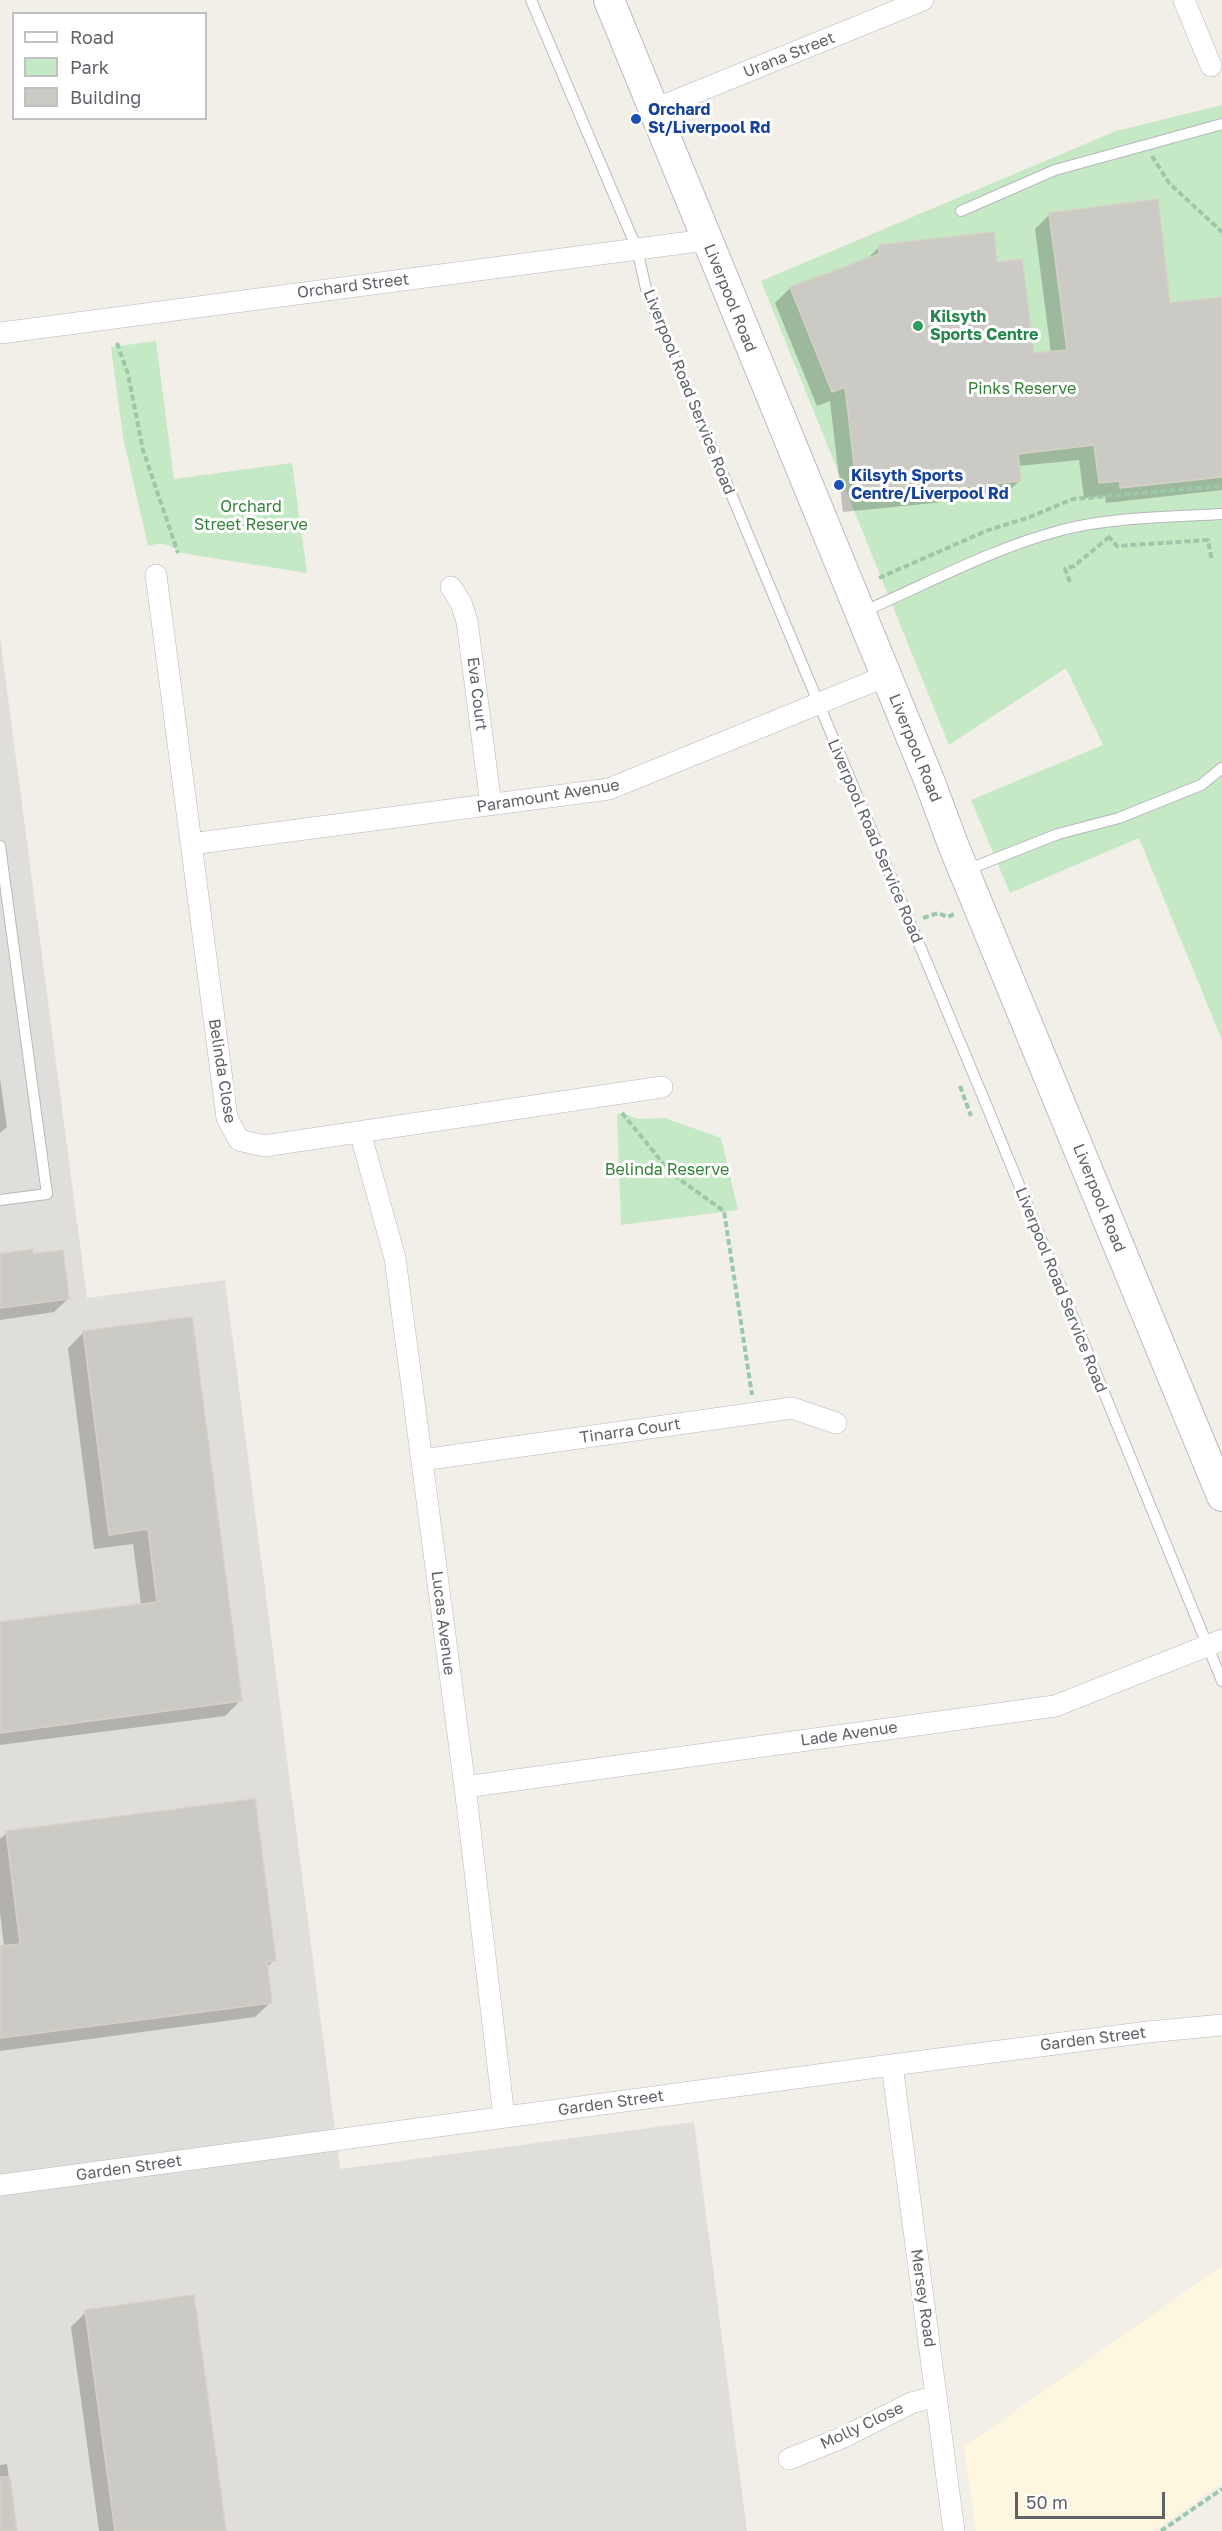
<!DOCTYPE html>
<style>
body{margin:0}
#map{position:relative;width:1222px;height:2531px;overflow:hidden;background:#f1efe8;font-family:"Golos Text",sans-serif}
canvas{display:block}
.legend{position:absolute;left:12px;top:12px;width:195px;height:108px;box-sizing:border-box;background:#fff;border:2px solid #bfc1c3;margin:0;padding:8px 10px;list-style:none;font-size:18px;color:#5f6368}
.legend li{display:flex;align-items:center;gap:12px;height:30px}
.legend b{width:30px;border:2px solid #bfc1c3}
.scale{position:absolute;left:1015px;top:2492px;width:150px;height:27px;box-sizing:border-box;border:3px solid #5f6368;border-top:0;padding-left:8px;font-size:18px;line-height:21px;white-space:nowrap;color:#5f6368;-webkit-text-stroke:4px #fff;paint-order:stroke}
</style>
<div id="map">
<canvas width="1222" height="2531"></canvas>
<ul class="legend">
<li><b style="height:8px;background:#fff"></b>Road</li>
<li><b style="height:16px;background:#c5e8c5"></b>Park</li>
<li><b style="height:16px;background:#cccac5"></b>Building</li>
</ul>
<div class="scale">50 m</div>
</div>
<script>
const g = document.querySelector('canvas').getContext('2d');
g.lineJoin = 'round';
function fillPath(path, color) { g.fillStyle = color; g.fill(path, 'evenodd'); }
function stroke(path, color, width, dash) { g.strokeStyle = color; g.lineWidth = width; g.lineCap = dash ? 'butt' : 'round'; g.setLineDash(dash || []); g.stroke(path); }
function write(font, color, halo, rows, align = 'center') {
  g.font = font + ' "Golos Text",sans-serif'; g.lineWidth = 6; g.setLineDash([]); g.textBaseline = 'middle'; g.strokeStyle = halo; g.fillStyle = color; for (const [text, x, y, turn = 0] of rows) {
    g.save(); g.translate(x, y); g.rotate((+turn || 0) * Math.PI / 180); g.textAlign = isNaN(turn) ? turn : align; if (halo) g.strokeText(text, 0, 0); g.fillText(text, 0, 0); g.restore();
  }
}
const commercial = new Path2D(`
 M1222,2266V2483L1153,2531H976L964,2447Z`);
const industrial = new Path2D(`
 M0,637L87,1298L225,1280L340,2169L694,2122L747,2531H0Z`);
const green = new Path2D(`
 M1222,105V1040L1139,838L1010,893L971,800L1103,745L1066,668L949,745L761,281L1116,131Z
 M156,341L174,479L292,463L307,573L181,553C170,544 162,542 148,546L123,437L111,347Z
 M622,1113L639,1119L665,1118L721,1138L738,1210L621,1225L617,1114Z`);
const shadow = new Path2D(`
 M1050,214L1169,304L1222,298V490L1106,503L1105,496L1084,498L1079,460L1018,466L1019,481L1004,496L843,512L830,401L817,406L775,303L790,288L866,260L880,246L995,264L1033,355L1051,353L1035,229Z
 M0,1079L7,1127L0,1133Z
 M0,1255L68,1299L54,1312L0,1320Z
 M83,1333L240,1701L225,1716L0,1745V1624L141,1605L133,1544L94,1549L68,1348Z
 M7,1833L274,1960L266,1968L271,2002L255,2017L0,2051V1948L4,1947L0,1912V1839Z
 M86,2312L224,2531H99L71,2327Z
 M7,2464L16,2531H0V2465Z`);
const building = new Path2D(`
 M1158,199L1170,303L1222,297V477L1120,488V481L1099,483L1094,445L1018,454L1021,481L858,498L845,387L832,392L790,287L879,254V245L994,232L997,262L1022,259L1034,353L1067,350L1049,213Z
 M33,1249V1254L63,1250L69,1299L0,1308V1254Z
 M192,1317L242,1701L0,1733V1622L157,1602L148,1529L109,1535L83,1331Z
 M255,1799L276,1961L267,1962L272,2003L0,2038V1946L20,1944L6,1831Z
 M194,2295L226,2531H115L85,2310Z
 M0,2477H10L17,2531H0Z`);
const path = new Path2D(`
 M1152,156L1169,183L1222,232
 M117,343L128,374L143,450L178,553
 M1108,536L1117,546L1208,540L1212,561
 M879,578L986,531L1030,517L1073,499L1222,486
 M1070,582L1065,569L1074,566L1108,538
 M923,918L938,913L948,917L956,913
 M960,1086L971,1116
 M622,1113L672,1174L724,1211L752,1395
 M1161,2531L1222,2489`);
const service = new Path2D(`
 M531,0L637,249L646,289L656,314L988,1109L1222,1681
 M961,211L1055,170L1222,124
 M862,612C927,584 993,548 1062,530C1113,517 1169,517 1222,514
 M0,846L47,1194L0,1200
 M964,871L1058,834L1119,818L1201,785L1222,768`);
const minor = new Path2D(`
 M1184,0L1211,66
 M655,109L923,0
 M0,333L706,240
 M156,575L227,1118L239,1140L264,1146L662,1087
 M451,587L461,603L467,621L491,805
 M191,844L609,789L886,676
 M360,1132L395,1258L465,1787L504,2117
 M422,1460L792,1408L836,1423
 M465,1787L1055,1706L1222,1640
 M892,2065L954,2531
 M0,2185L892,2065L1148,2032L1222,2025
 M789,2459L844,2437L911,2403L936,2396`);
const secondary = new Path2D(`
 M609,0L929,780L954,847L1222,1496`);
const markers = [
 [636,119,6,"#1a4fb4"],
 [918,326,6,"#2e9e5b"],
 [839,485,6,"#1a4fb4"]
];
const streetNames = [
 ["Urana Street",789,55,-22],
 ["Orchard Street",353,286,-7],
 ["Liverpool Road",730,298,68],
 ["Liverpool Road Service Road",689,392,68],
 ["Eva Court",477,694,83],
 ["Liverpool Road",915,748,68],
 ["Paramount Avenue",548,796,-9],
 ["Liverpool Road Service Road",875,841,67],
 ["Belinda Close",222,1071,81],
 ["Liverpool Road",1099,1198,68],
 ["Liverpool Road Service Road",1061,1290,68],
 ["Tinarra Court",630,1431,-8],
 ["Lucas Avenue",443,1623,83],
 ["Lade Avenue",849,1734,-8],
 ["Garden Street",1093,2039,-7],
 ["Garden Street",611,2103,-8],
 ["Garden Street",129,2168,-8],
 ["Mersey Road",923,2298,82],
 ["Molly Close",862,2426,-25]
];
const transitNames = [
 ["Orchard",648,110],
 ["St/Liverpool Rd",648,128],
 ["Kilsyth Sports",851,476],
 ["Centre/Liverpool Rd",851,494]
];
const leisureNames = [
 ["Kilsyth",930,317],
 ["Sports Centre",930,335]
];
const parkNames = [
 ["Pinks Reserve",1022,389],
 ["Orchard",251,507],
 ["Street Reserve",251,525],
 ["Belinda Reserve",667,1170]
];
fillPath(commercial, '#fef7e0');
fillPath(industrial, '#e0deda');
fillPath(green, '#c5e8c5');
fillPath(shadow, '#0003');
fillPath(building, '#cccac5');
stroke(building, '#d6d1c6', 1.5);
stroke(service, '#b5b8bc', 12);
stroke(minor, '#b5b8bc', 22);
stroke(secondary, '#b6babf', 32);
stroke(path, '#9cc7a9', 4, [6, 3]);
stroke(service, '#fff', 10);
stroke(minor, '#fff', 21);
stroke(secondary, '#fff', 30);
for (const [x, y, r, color] of markers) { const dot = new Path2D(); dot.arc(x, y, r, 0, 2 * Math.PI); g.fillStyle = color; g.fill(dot); stroke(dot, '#fff', 2); }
write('16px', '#5f6368', '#fff', streetNames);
write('bold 16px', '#164399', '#fff', transitNames, 'left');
write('bold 16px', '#27864d', '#fff', leisureNames, 'left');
write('16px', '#348238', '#fff', parkNames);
</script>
